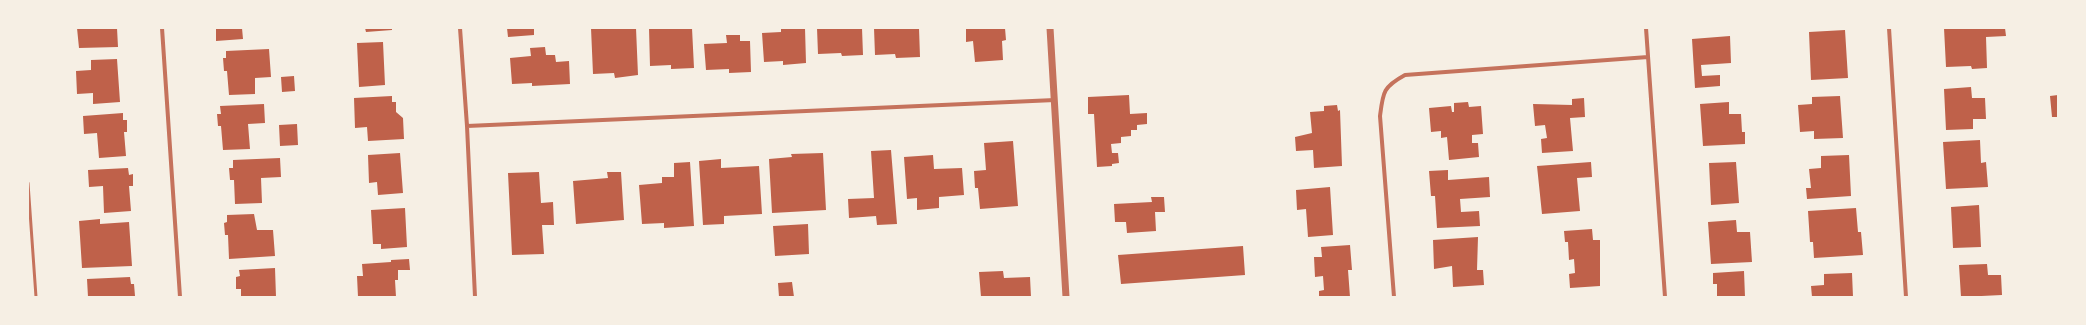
<!DOCTYPE html>
<style>
body{margin:0}
#map{position:relative;width:2086px;height:325px;overflow:hidden;background:#f6efe4;font-family:"IBM Plex Sans",sans-serif}
canvas{display:block}
.frame{position:absolute;inset:0;border:29px solid #f6efe4;pointer-events:none}
</style>
<div id="map">
<canvas width="2086" height="325"></canvas>
<div class="frame"></div>
</div>
<script>
const g = document.querySelector('canvas').getContext('2d');
g.lineJoin = 'round';
function fillPath(path, color) { g.fillStyle = color; g.fill(path, 'evenodd'); }
function stroke(path, color, width, dash) { g.strokeStyle = color; g.lineWidth = width; g.lineCap = dash ? 'butt' : 'round'; g.setLineDash(dash || []); g.stroke(path); }
const building = new Path2D(`
 M77,28H117L118,47L79,48Z
 M216,28H242L243,39L216,41Z
 M365,28H392V30L366,32Z
 M507,28H534V35L508,37Z
 M591,28H636L638,75L615,78L614,73L593,74Z
 M649,28H692L694,68L671,69V65L650,66Z
 M781,28H805L806,63L783,65V61L764,62L762,33L781,32Z
 M817,28H862L863,55L842,56L841,53L818,54Z
 M874,28H919L920,57L896,58L895,54L875,55Z
 M966,28H1005L1006,40L1002,41L1003,60L975,62L973,41L966,42Z
 M1944,28H2005L2006,36L1986,37L1987,68L1972,69L1971,66L1946,67Z
 M1845,30L1848,78L1811,80L1809,32Z
 M726,35H740V41H750L751,72L729,73V69L706,70L704,44L727,43Z
 M1730,36L1731,63L1701,65L1702,76L1720,75V86L1695,88L1692,39Z
 M383,42L385,85L359,87L357,43Z
 M545,47L546,55H555L556,62L569,61L570,84L532,86V83L512,84L510,58L531,56L530,48Z
 M269,49L271,77L255,78V94L229,95L227,71H224L223,58H226V51Z
 M117,59L120,102L93,104V93L77,94L76,71L91,70V60Z
 M294,76L295,91L282,92L281,77Z
 M1971,87L1972,98H1985L1986,119H1973V129L1946,130L1944,89Z
 M1129,95L1130,114L1147,113V124L1137,125V130H1131V136L1121,137V143L1111,144L1112,153H1118L1119,163L1112,164V166L1097,167L1094,114H1088V97Z
 M2058,95V117H2052L2050,96Z
 M392,96V102H396V112L403,118L404,139L368,141L367,127L355,128L354,98Z
 M1840,96L1843,138L1814,139V131L1800,132L1798,105L1812,104V97Z
 M1584,98L1585,117L1570,118L1573,151L1542,153L1541,139L1547,138L1545,125L1535,126L1533,104L1572,105V99Z
 M1468,102L1469,107L1481,106L1483,134L1472,135V143H1478L1479,157L1449,160L1447,137L1441,138V131L1431,132L1429,108L1451,106L1452,112H1454V103Z
 M1729,102V114H1741L1742,132H1745V144L1703,146L1700,104Z
 M264,104L265,123L248,124L250,149L223,150L221,126H218L217,114H221L220,106Z
 M1337,105L1338,111L1340,110L1342,166L1314,168L1313,150L1296,151L1295,137L1312,133L1310,112L1324,111V106Z
 M123,113V120H127V132H124L126,156L99,158L97,133L84,134L83,116Z
 M297,124L298,145L280,146L279,125Z
 M1980,140L1981,163L1986,162L1988,187L1946,189L1943,142Z
 M1013,141L1018,206L980,209L978,188H975L974,171L986,170L984,143Z
 M891,150L897,224L877,225L876,216L849,218L848,199L874,198L871,151Z
 M400,153L403,193L378,195L377,182L369,183L368,155Z
 M823,153L826,210L772,213L769,159L792,157L791,154Z
 M933,155L934,169L962,168L964,195L939,197V208L917,210V198L907,199L904,157Z
 M1849,155L1851,196L1807,199L1806,188H1811L1809,169L1821,168V156Z
 M280,158L281,177L261,178L262,203L235,204L234,180H230L229,168H233V160Z
 M721,159V168L759,166L762,214L724,216V224L703,225L699,161Z
 M690,162L694,226L664,228V223L642,224L639,185L662,183V177H674V163Z
 M1591,162L1592,177L1577,178L1580,211L1542,214L1537,166Z
 M1736,162L1739,203L1711,205L1709,163Z
 M128,168L129,175L133,174V186H129L131,211L104,213L103,186L89,187L88,170Z
 M1448,170V180L1489,177L1490,197L1460,199L1461,212L1479,211L1480,226L1437,228L1435,196H1431L1429,171Z
 M539,172L541,203L553,202L554,225H542L544,254L512,255L508,173Z
 M607,172H621L624,220L576,224L573,181L608,178Z
 M1330,187L1333,235L1308,237L1306,209L1297,210L1296,190Z
 M1151,197H1164L1165,212H1155L1156,231L1127,233L1126,222H1115L1114,204L1152,202Z
 M1979,205L1981,247L1953,248L1951,207Z
 M405,208L407,247L381,249V244H373L371,210Z
 M1856,208L1858,232H1861L1863,255L1814,258L1813,242H1810L1808,211Z
 M254,214L257,230H273L275,256L229,259L228,235H225L224,223L227,222V215Z
 M100,219V224L129,222L132,266L82,268L79,221Z
 M1736,220L1737,232H1750L1752,262L1711,264L1708,222Z
 M808,224L809,254L775,256L773,226Z
 M1592,229L1593,240H1600V286L1570,288L1569,274L1575,273L1574,259L1569,260L1568,242H1565L1564,231Z
 M1478,237L1477,270H1483L1484,285L1453,287L1452,266L1434,269L1433,240Z
 M1350,245L1352,270H1348L1350,297H1319V291L1324,290L1323,276L1315,277L1314,257H1322L1321,247Z
 M1243,246L1245,275L1121,284L1118,255Z
 M409,259L410,270H398V280H395L396,297H358L357,276H363L362,264L391,262V260Z
 M1987,264L1988,275H2001L2002,295L1961,297L1959,265Z
 M275,268L276,297H241V289H236V277L240,276L239,270Z
 M1003,271L1004,278L1030,277L1031,297H981L979,272Z
 M1744,271L1745,297H1717V284H1713V273Z
 M1852,273L1853,297H1812L1811,286L1824,285V274Z
 M130,277L131,284H134L135,296L88,297L87,279Z
 M792,282L794,297H779L778,283Z`);
const service = new Path2D(`
 M28,183L36,297`);
const minor = new Path2D(`
 M162,28L180,297
 M460,28L467,126L475,297
 M1646,28L1665,297
 M1889,28L1906,297
 M467,126L1055,100
 M1394,297L1380,116C1383,92 1383,87 1405,75L1648,57`);
const tertiary = new Path2D(`
 M1050,28L1066,297`);
fillPath(building, '#bf614a');
stroke(service, '#c5725c', 3);
stroke(minor, '#c5725c', 4);
stroke(tertiary, '#c5725c', 7);
</script>
